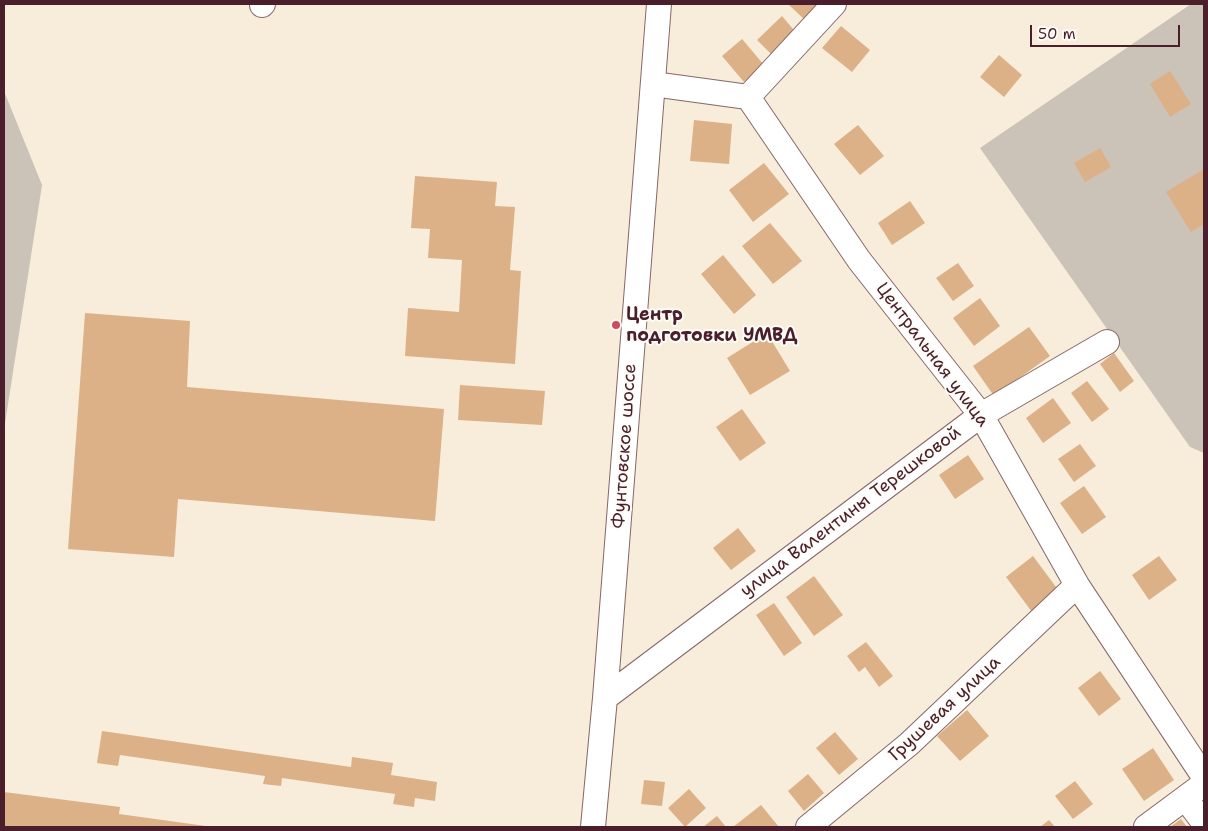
<!DOCTYPE html>
<meta charset="utf-8">
<style>
body{margin:0}
#map{position:relative;width:1208px;height:831px;overflow:hidden;background:#f7edda;font-family:"Shantell Sans",sans-serif}
canvas{display:block}
.frame{position:absolute;inset:0;border:5px solid #4a1f2b;pointer-events:none}
.scale{position:absolute;left:1030px;top:25px;width:150px;height:22px;box-sizing:border-box;border:2px solid #4a1f2b;border-top:0;padding-left:6px;font-size:15px;line-height:18px;white-space:nowrap;color:#4a1f2b;-webkit-text-stroke:4px #fdfcf7;paint-order:stroke}
</style>
<div id="map">
<canvas width="1208" height="831"></canvas>
<div class="frame"></div>
<div class="scale">50 m</div>
</div>
<script>
const g = document.querySelector('canvas').getContext('2d');
g.lineJoin = 'round';
function fillPath(path, color) { g.fillStyle = color; g.fill(path, 'evenodd'); }
function stroke(path, color, width, dash) { g.strokeStyle = color; g.lineWidth = width; g.lineCap = dash ? 'butt' : 'round'; g.setLineDash(dash || []); g.stroke(path); }
function write(font, color, halo, rows, align = 'center') {
  g.font = font + ' "Shantell Sans",sans-serif'; g.lineWidth = 4; g.setLineDash([]); g.textBaseline = 'middle'; g.strokeStyle = halo; g.fillStyle = color; for (const [text, x, y, turn = 0] of rows) {
    g.save(); g.translate(x, y); g.rotate((+turn || 0) * Math.PI / 180); g.textAlign = isNaN(turn) ? turn : align; if (halo) g.strokeText(text, 0, 0); g.fillText(text, 0, 0); g.restore();
  }
}
const industrial = new Path2D(`
 M1191,4H1204V453L1190,447L980,148Z
 M4,91L42,185L4,430Z`);
const building = new Path2D(`
 M788,4H823L806,21Z
 M782,16L798,35L777,60L757,40Z
 M841,26L870,50L852,72L822,48Z
 M742,39L764,65L744,82L722,56Z
 M999,55L1022,75L1004,97L980,77Z
 M1170,71L1191,104L1170,117L1150,84Z
 M694,120L732,124L729,164L690,161Z
 M858,125L884,156L860,175L834,144Z
 M1100,148L1111,167L1085,182L1074,163Z
 M764,163L789,194L753,222L729,190Z
 M1204,169V224L1191,232L1166,192Z
 M415,176L497,182L495,206L515,207L510,270L521,271L515,364L405,356L408,308L459,312L462,260L428,258L430,229L411,228Z
 M910,201L925,223L892,245L878,223Z
 M770,223L802,261L773,284L742,246Z
 M723,255L756,295L734,314L701,274Z
 M958,263L974,286L953,301L936,278Z
 M980,298L1000,326L974,346L953,318Z
 M85,313L190,321L187,387L444,409L435,521L178,499L174,557L68,549Z
 M1029,327L1050,356L994,396L973,366Z
 M767,333L790,371L750,395L727,358Z
 M1114,353L1134,381L1120,392L1100,364Z
 M1087,381L1109,409L1092,422L1071,393Z
 M460,385L545,391L542,425L458,420Z
 M1053,398L1071,423L1043,443L1026,418Z
 M742,409L766,443L740,461L716,427Z
 M1080,444L1096,466L1074,482L1058,459Z
 M968,455L984,479L955,499L939,475Z
 M1084,486L1106,517L1082,534L1060,503Z
 M738,528L756,551L731,570L713,548Z
 M1033,556L1059,591L1032,612L1006,577Z
 M1159,556L1177,580L1149,600L1132,575Z
 M814,576L843,615L814,636L786,597Z
 M774,603L802,643L784,656L756,615Z
 M866,642L893,676L879,687L865,667L859,672L847,656Z
 M1100,671L1121,699L1099,716L1078,688Z
 M967,710L989,736L960,761L937,736Z
 M102,731L351,767L352,757L393,763L391,775L437,782L435,801L415,798L414,807L393,804L395,794L282,778L281,786L263,784L265,776L120,755L118,766L97,763Z
 M835,732L858,759L839,775L816,748Z
 M1153,748L1174,780L1144,801L1122,769Z
 M808,774L824,793L804,811L788,791Z
 M644,780L665,782L662,806L641,804Z
 M1075,781L1093,804L1073,819L1055,796Z
 M689,789L706,808L685,827L668,808Z
 M4,792L120,807L119,814L213,827H4Z
 M761,805L779,827H733Z
 M717,816L726,827H703Z
 M1181,819L1187,827H1170Z
 M1049,820L1055,827H1040Z`);
const minor = new Path2D(`
 M262,5L263,4
 M653,84L748,97L859,260L981,415L1077,585L1204,777
 M748,97L834,4
 M605,698L981,415L1107,342
 M1185,798L1204,823
 M593,827L605,698L659,4
 M808,827L909,744L1077,585
 M1146,827L1204,784`);
const markers = [
 [616,325,5,"#d1495b"]
];
const poiNames = [
 ["Центр",626,315],
 ["подготовки УМВД",626,336]
];
const streetNames = [
 ["Центральная улица",932,355,53],
 ["Фунтовское шоссе",625,446,-86],
 ["улица Валентины Терешковой",851,512,-37],
 ["Грушевая улица",945,709,-43]
];
fillPath(industrial, '#cbc2b8');
fillPath(building, '#ddb188');
stroke(minor, '#876768', 26);
stroke(minor, '#fff', 24);
for (const [x, y, r, color] of markers) { const dot = new Path2D(); dot.arc(x, y, r, 0, 2 * Math.PI); g.fillStyle = color; g.fill(dot); stroke(dot, '#fdfcf7', 2); }
write('bold 18px', '#4a1f2b', '#fdfcf7', poiNames, 'left');
write('18px', '#4a1f2b', '#fdfcf7', streetNames);
</script>
